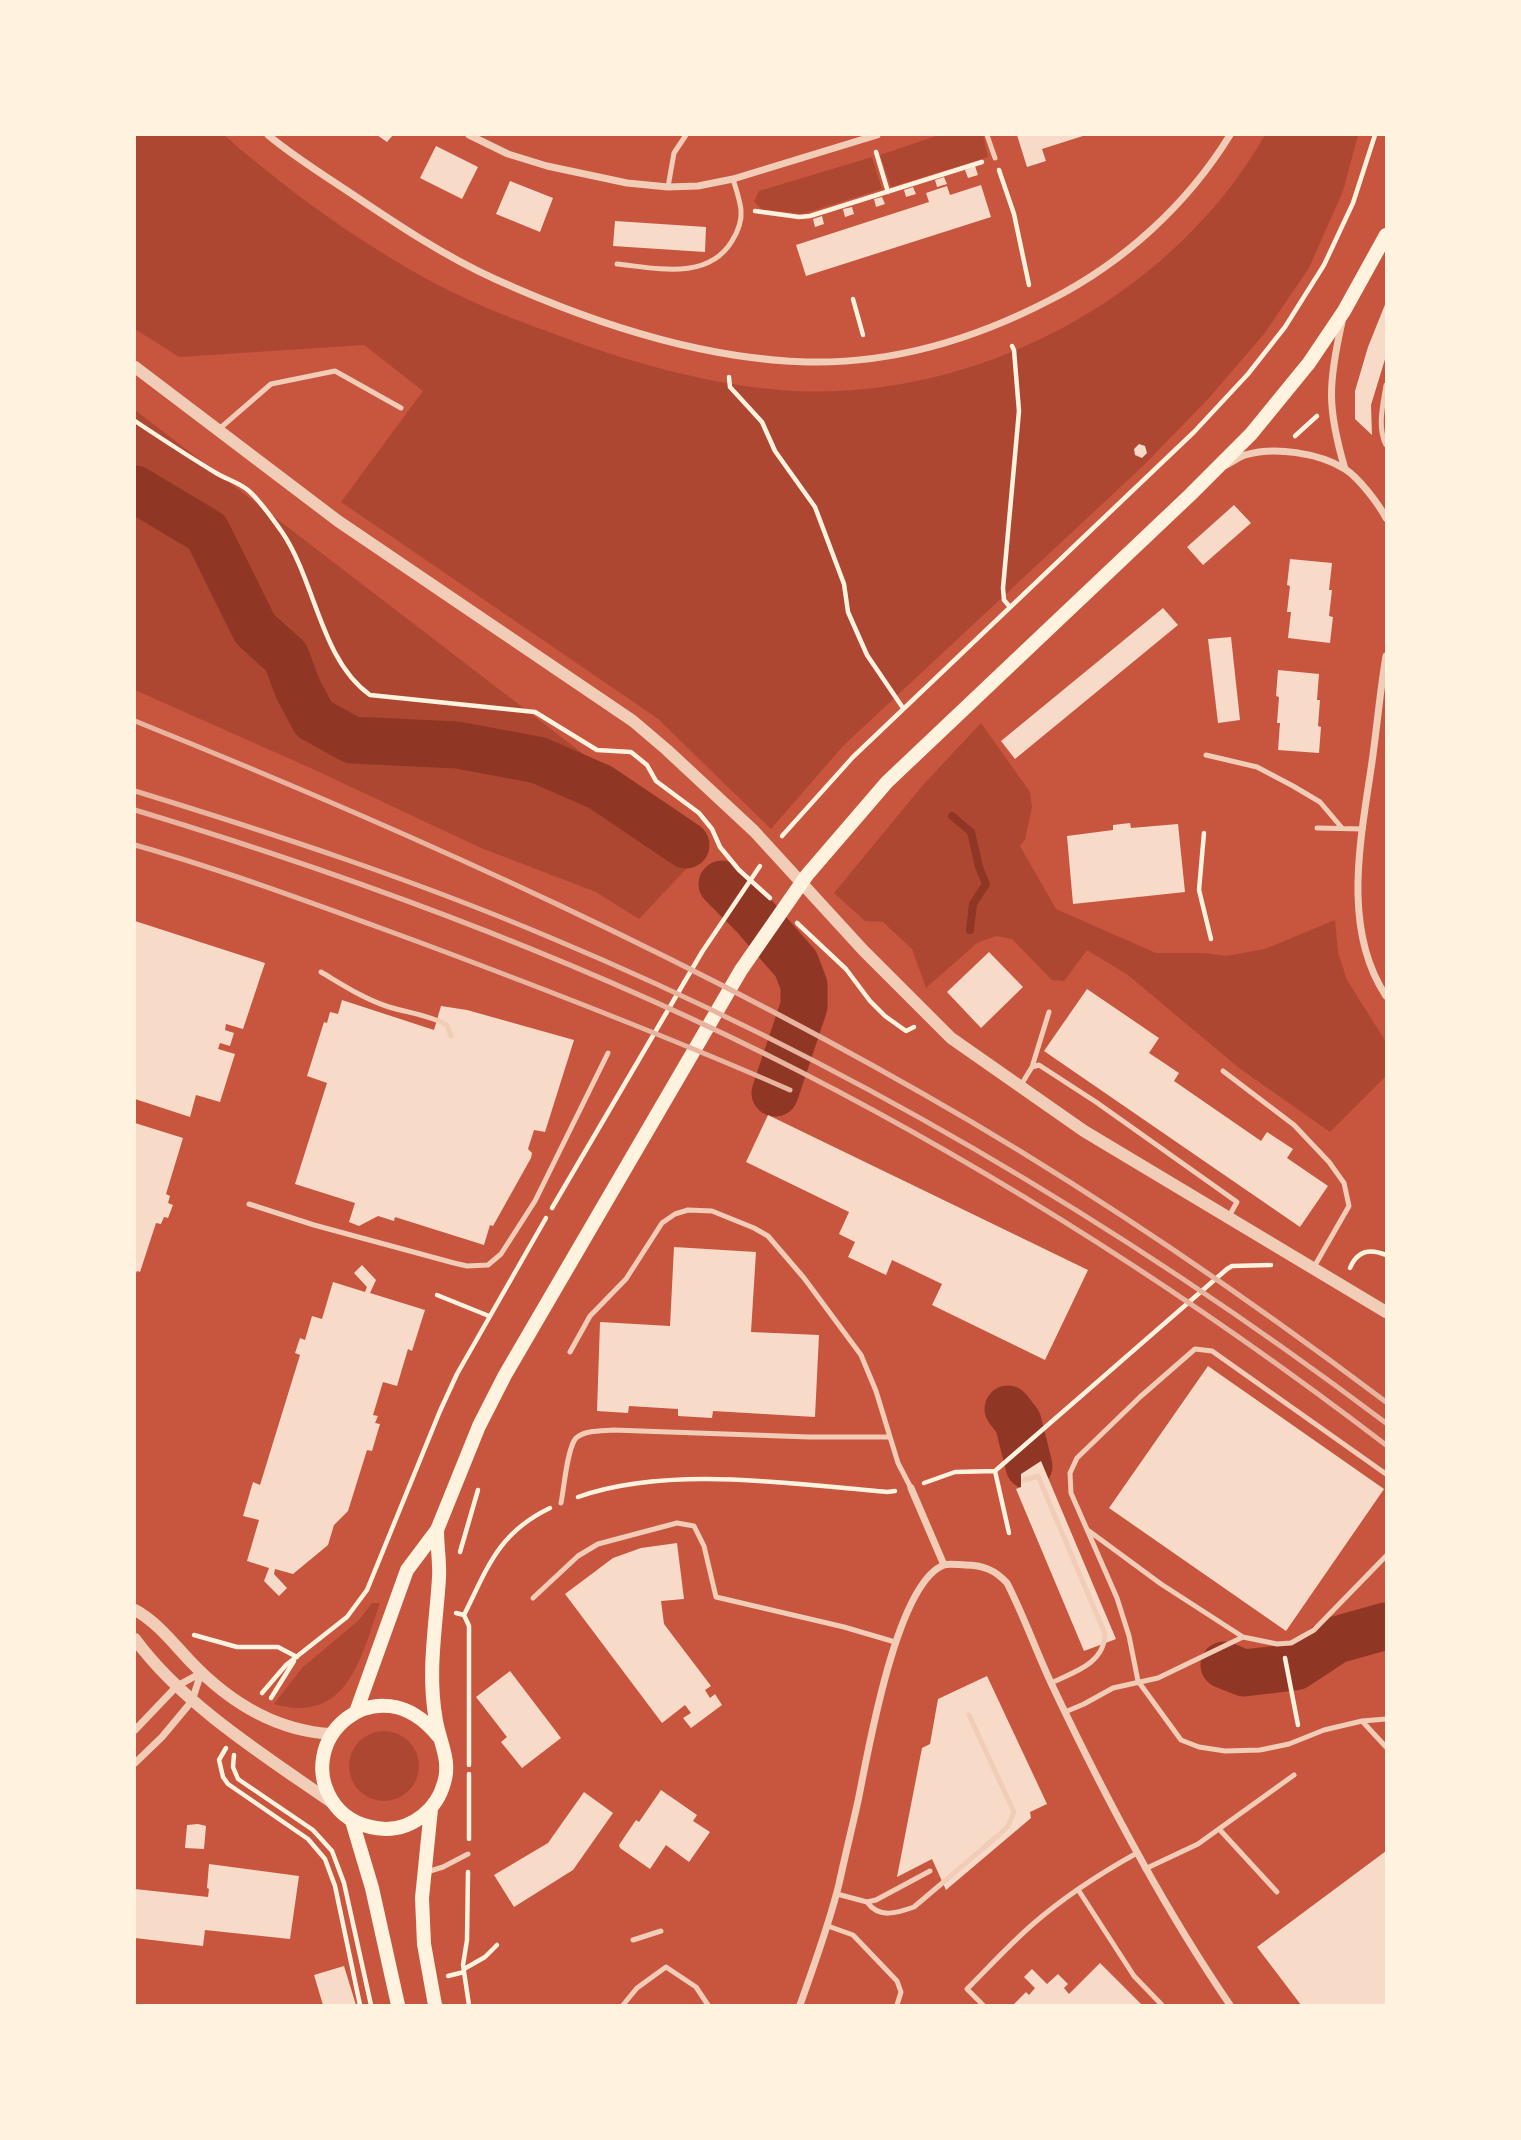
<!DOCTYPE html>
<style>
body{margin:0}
#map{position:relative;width:1521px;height:2140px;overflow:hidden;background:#c8553d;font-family:Quicksand,sans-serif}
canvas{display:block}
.frame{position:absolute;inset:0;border:136px solid #fff3e0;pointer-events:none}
</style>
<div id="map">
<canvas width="1521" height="2140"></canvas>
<div class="frame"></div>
</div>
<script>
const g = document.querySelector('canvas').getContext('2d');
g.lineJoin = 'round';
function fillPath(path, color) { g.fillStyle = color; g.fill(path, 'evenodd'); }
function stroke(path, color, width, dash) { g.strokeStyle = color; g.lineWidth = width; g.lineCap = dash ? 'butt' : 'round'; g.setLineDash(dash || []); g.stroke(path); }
const green = new Path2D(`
 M135,135C150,135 216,131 225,136C231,140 238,148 245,153C261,166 278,180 295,193C336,224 380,253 425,278C465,300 507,317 549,332C628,362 710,386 794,391C980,400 1173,296 1265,135H1358L1343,191L1309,268L1264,334L1208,399L1143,466L843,746L771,829L657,718L341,502L423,391L364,345L179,357L135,329Z
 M939,135H983L988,157L891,187L880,155Z
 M872,157L882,189L802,214L761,209L754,201L759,191Z
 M135,410L706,848L639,919L596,892L481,848L315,770L135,690Z
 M981,723L1030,792L1032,807L1025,840L1020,846L1056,909L1156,953H1204L1226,956L1265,949L1335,920L1338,952L1347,980L1386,1042V1076L1330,1132L1239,1068L1128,975L1087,950L1064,981L1052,980L1012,939L996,936L977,943L926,988L912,949L883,922L865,921L834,893L923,785Z
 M372,1603H380C361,1657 348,1725 274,1704L302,1668L359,1620Z
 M349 1766a35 35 0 1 1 70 0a35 35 0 1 1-70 0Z`);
const stream = new Path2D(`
 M952,816L971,832L979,867L986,884L973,904L970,930`);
const river = new Path2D(`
 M135,489L207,532L255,629L286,657L298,689L314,719L352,740L457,745L538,760L600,787L686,845
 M722,884L755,917L796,964L804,985V1006L775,1093
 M1008,1409L1018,1422L1029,1466
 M1224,1665L1244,1673L1295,1667L1336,1640L1386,1626`);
const building = new Path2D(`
 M377,135H393L387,142Z
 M1017,135H1086L1042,149L1046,161L1027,167Z
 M436,146L478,167L462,199L420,178Z
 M975,166L978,175L968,178L965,170Z
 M944,177L947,184L937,187L935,180Z
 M510,181L553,198L540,232L496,214Z
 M981,185L991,217L806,276L796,245L929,202L926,193L947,186L950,195Z
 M913,187L916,194L906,197L904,190Z
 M882,197L885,204L876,207L874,199Z
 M852,207L854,214L845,217L843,209Z
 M822,216L824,224L815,227L813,219Z
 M615,221L706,227L705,252L613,246Z
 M1386,302V356L1371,405L1372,435L1355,419V391L1368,347Z
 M1139,444L1145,446L1147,453L1142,458L1135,455L1134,449Z
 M1234,505L1251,523L1203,565L1187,547Z
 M1290,559L1332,563L1329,590H1332L1329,616L1333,617L1330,643L1288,638L1291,612H1287L1290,586L1287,585Z
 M1163,608L1178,625L1015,759L1001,741Z
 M1231,637L1240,720L1218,723L1208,639Z
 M1278,670L1319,674L1317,700H1320L1318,726L1321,727L1319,753L1278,750L1280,723H1277L1279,697L1276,696Z
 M1130,823L1131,828L1178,824L1185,892L1073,904L1067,836L1113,830V825Z
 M135,921L265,963L243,1029L226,1024L225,1030L234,1033L230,1046L220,1043L218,1049L235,1054L220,1102L196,1095L190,1117L135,1099Z
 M989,952L1023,987L981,1028L947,992Z
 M1087,989L1159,1038L1149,1053L1179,1073L1174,1081L1261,1141L1267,1132L1293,1149L1287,1158L1328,1186L1300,1227L1044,1051Z
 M342,1000L434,1030L441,1006L467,1010L574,1040L545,1132L534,1130L528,1149L532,1153L531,1158L493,1226L490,1225L484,1245L395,1217L394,1221L378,1216L359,1226L349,1222L355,1203L295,1184L327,1083L307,1076L324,1022L327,1023L330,1012L338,1014Z
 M768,1115L1088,1270L1045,1360L932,1305L942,1284L892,1260L886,1275L848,1257L855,1242L839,1234L849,1212L746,1162Z
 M135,1123L183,1138L166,1194L170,1196L168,1203L173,1205L168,1218L164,1217L161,1224L156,1223L140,1272L137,1271L135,1275Z
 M674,1247L756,1252L751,1332L819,1335L815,1417L713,1411L712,1418L678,1416V1409L629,1406L628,1413L597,1411L600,1322L670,1326Z
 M362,1265L376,1280L370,1293L425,1310L412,1351L408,1349L397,1386L383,1382L373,1415L378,1416L375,1423L380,1424L372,1451L367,1450L348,1511L334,1525L328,1545L293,1574L275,1569L274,1574L287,1588L279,1596L264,1581L269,1568L247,1561L259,1520L243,1516L253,1482L260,1485L300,1355L295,1353L300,1338L305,1340L312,1316L322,1319L333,1282L365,1292L367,1287L354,1273Z
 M1208,1366L1384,1489L1286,1631L1109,1508Z
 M1041,1461L1116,1639L1084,1651L1016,1489L1021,1487V1474Z
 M677,1543L684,1599L661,1601L664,1624L711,1686L705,1690L710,1698L715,1694L722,1705L691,1728L683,1718L691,1713L685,1705L662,1723L565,1594L613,1558L641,1548Z
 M510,1671L561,1738L522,1768L501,1742L507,1737L476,1697Z
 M987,1676L1047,1804L1030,1812L1031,1818L946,1890L932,1859L897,1877L922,1748L930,1744L938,1699Z
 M661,1790L697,1815L693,1821L710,1832L689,1862L666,1845L650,1869L620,1848L619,1845L636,1820L639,1822Z
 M584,1792L613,1813L573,1870L514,1907L494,1875L548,1843Z
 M198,1824L206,1826L204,1849L185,1848L187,1825Z
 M1386,1851V2005H1301L1257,1947Z
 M209,1864L299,1876L290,1939L205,1930L203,1946L135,1938V1889L208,1897L209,1889L207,1888Z
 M1100,1963L1142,2005H1013L1026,1992L1029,1995L1035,1988L1024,1977L1032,1969L1047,1984L1058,1974L1068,1984L1064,1988L1069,1994Z
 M344,1966L356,2005H323L314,1975Z`);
const path = new Path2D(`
 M876,152L888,192
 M999,170L1014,214L1029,285
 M755,211L799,217L810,216L982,162
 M853,299L863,335
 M729,377L730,387L762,422L775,451L815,507L844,584L848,612L867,655L903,708
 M135,421C162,439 188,456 216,473C226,479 240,483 249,491C262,503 272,518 282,532C316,582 320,659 370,695L535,712L597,750L631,752L647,765L656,781L699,813L712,829L720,847L739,870L770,898
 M1295,436L1317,416
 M1010,607L1004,600L1003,588L1019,411L1014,350L1012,346
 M1204,833L1199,890L1211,939
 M782,836L853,757L1194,432L1248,374L1285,327L1324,265L1353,203L1375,135
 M797,923L846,969L870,1001L885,1016L906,1031L914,1027
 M552,1208L702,952L760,866
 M1350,1268C1357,1251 1369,1248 1386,1255
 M437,1295L489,1316
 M995,1471L1227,1269L1232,1266L1271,1265
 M995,1471L1009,1533
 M924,1483L955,1472L995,1471
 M578,1497C669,1465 791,1484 887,1492L895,1491
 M460,1552L478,1490
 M456,1613L464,1615L469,1626V1765
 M464,1615C488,1567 498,1533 550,1508
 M194,1635L237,1647H278L297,1657
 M1285,1658L1298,1725
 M262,1693L286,1665L347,1617L367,1590L440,1411L457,1374L546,1218
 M271,1698L294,1661
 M226,1748L219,1760L223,1777L228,1784L308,1839L325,1859L335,1886L360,2005
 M234,1755L233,1767L238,1779L313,1830L332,1851L344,1883L371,2005
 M469,1839V1774
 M468,1872L467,1940L463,1965L469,2005
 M464,1969L485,1957L497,1945
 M448,1976L464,1972`);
const service = new Path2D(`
 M987,135L995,158
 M668,187L674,153L686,135
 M617,264C656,268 708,281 732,241C737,233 742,221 741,210C740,200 736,189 733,179
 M1386,385C1383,405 1377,427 1386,445
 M218,430L271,384L335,371L401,408
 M1206,755L1257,767L1293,786L1320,802L1342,828
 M1317,828L1363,829
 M321,972C343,985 364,999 389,1007C409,1013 429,1015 447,1025L451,1036
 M1032,1067L1049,1012
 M1223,1071L1294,1125L1329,1162L1344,1183L1349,1206L1314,1267
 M1021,1085L1032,1067L1039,1065L1096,1102L1237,1202L1228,1218
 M249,1204L314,1225L454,1263L467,1266L488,1265L501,1254L535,1201L608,1053
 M570,1352L590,1316L626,1279L662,1223L675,1214L688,1210L712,1211L754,1228L768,1236L804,1278L861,1355L876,1391L898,1463L911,1488
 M1386,1474L1212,1351L1195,1349L1140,1397L1077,1458L1070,1473L1071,1493L1117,1598L1129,1636L1138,1681L1181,1740L1199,1747L1225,1751L1260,1750L1289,1744L1324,1730L1362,1721L1386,1719
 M1024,1480L1038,1476L1105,1634C1104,1664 1074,1672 1051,1683
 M561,1503C564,1489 567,1448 576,1438C585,1430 602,1431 613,1430L809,1437H890
 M1089,1531L1161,1584L1243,1637L1277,1644L1291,1643L1314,1630L1386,1556
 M533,1598L578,1556L598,1544L677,1523L694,1526L704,1546L716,1597L844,1627L895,1642
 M1065,1712L1084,1704L1113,1688L1158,1678L1243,1637
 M1362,1721L1386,1747
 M1220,1830L1277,1892
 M1145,1869L1198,1844L1294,1775
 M427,1872L443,1867L468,1854
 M1079,1891L1134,1976L1162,2005
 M837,1894L867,1902L876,1900L930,1871
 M867,1902C879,1919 897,1913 914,1907L1000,1834L1008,1826L1014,1812L969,1715
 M828,1926L853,1935L897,1981L901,1992L897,2005
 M633,1940L661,1931
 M623,2005L637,1988L666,1967L696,1987L708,2005
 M983,2005L967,1989C989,1967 1010,1944 1033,1924C1064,1897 1101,1873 1137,1853`);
const minor = new Path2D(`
 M268,135C293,156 322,174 349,192C395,223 444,256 495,279C592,323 701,359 807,362C893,364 975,339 1050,300C1123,263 1187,205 1230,135
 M469,135L508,154L547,166L627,183L668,187L698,186L733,179L877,135
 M1342,322C1328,384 1327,408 1345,469
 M1226,465C1232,462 1239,457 1245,455C1274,446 1319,453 1345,469C1359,478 1378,503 1386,518
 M1386,656C1380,691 1377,727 1372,762C1361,838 1341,928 1386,996
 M911,1488L944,1565
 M135,1730L177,1686L201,1673
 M135,1763L162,1737L192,1701L201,1673
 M800,2005C814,1965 829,1925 839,1884C845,1856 852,1828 858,1801C868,1753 896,1583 944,1565C949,1563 959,1565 965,1565C983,1565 995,1570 1007,1583C1024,1616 1036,1651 1052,1685C1104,1795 1161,1904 1230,2005`);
const tertiary = new Path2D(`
 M135,367L338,521L633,721L667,750L754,831L863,950L951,1038L1084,1131L1386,1312
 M135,1610C157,1622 173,1643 190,1661C228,1701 276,1731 332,1734
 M135,1639C183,1705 268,1758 334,1804`);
const secondary = new Path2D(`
 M437,1530C437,1546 440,1563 439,1578C436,1627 427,1672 436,1721C440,1743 451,1761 444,1783C437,1809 413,1829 386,1829C366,1828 347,1821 335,1805C289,1741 378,1661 438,1736
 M356,1712L407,1570L437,1530L479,1426L505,1375L741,970L807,875L887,782L1190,495L1251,434L1309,363L1344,311L1386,235
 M431,1809L422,1898L424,1944L435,2005
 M352,1821L372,1888L398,2005`);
const rail = new Path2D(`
 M135,721C421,836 704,965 970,1121C1114,1206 1252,1301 1386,1402
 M135,791C275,834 414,880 549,937C848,1062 1127,1228 1386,1423
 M135,810C363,879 588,963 801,1072C1007,1178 1202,1304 1386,1445
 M135,845C230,872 323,907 416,941C542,988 667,1036 790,1090`);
fillPath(green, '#ae4732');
stroke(stream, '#8f3625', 8);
stroke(river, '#8f3625', 47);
fillPath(building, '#f7dbc8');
stroke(path, '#fff3e0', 4.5);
stroke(service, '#f1ccb7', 5);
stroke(minor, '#f1ccb7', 7);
stroke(tertiary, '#f1ccb7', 12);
stroke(secondary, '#fff3e0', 14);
stroke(rail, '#e9b49f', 5);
</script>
